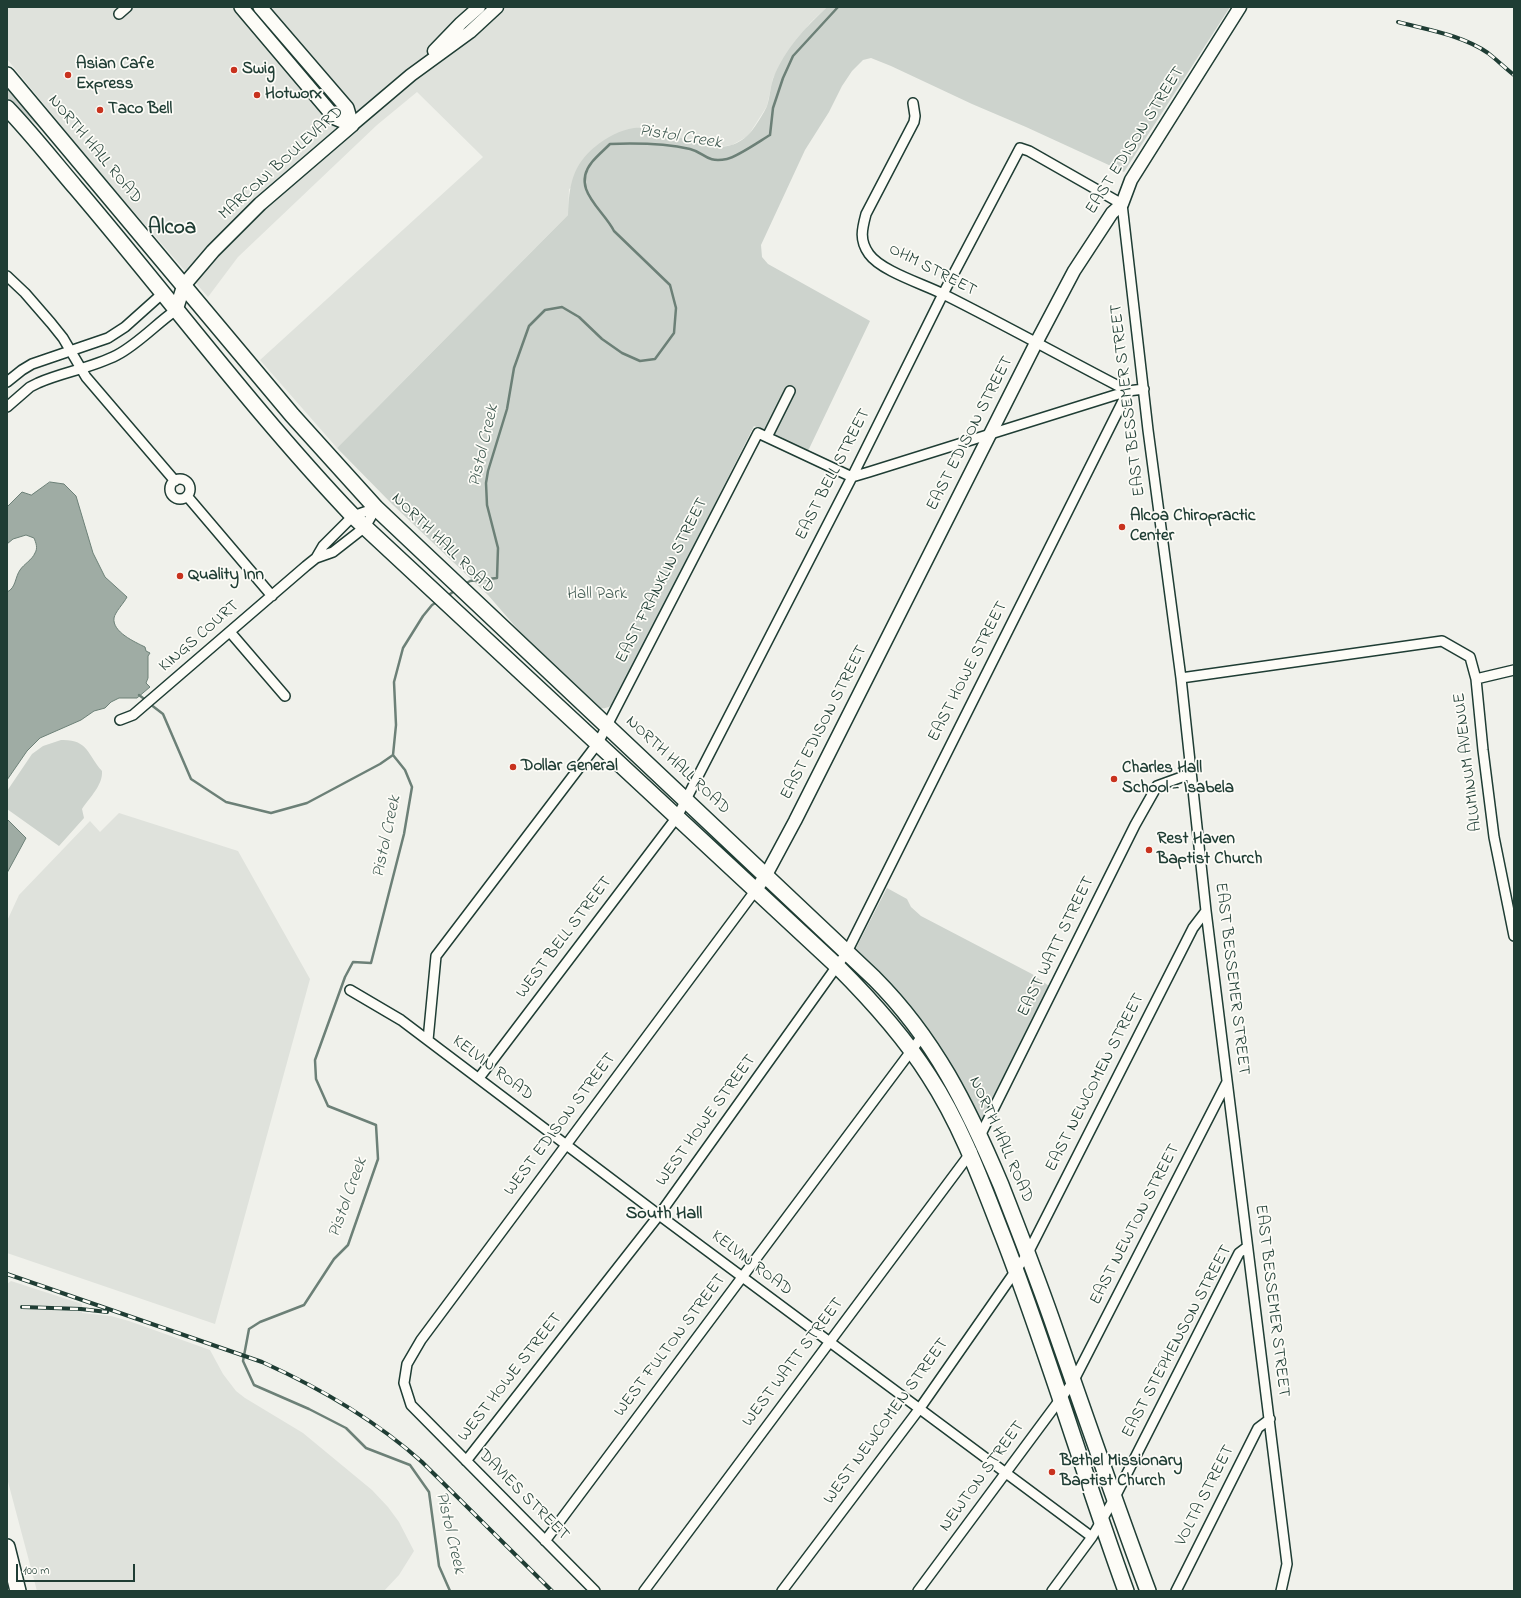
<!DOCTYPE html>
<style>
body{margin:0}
#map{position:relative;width:1521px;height:1598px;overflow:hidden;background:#f0f1eb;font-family:"Indie Flower",sans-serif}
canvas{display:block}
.frame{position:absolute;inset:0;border:8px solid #1f3d34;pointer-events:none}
.scale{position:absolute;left:16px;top:1564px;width:119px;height:18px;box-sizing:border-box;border:2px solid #1f3d34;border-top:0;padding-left:5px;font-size:12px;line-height:14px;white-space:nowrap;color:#1f3d34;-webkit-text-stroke:3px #fdfcf7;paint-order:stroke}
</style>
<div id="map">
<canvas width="1521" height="1598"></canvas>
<div class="frame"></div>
<div class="scale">100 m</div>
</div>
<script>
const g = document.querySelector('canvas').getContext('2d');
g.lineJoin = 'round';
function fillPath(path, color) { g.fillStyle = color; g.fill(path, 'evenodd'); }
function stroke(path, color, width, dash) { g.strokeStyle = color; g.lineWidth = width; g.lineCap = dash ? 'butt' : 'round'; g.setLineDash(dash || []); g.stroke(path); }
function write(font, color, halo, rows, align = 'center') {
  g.font = font + ' "Indie Flower",sans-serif'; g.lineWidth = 3.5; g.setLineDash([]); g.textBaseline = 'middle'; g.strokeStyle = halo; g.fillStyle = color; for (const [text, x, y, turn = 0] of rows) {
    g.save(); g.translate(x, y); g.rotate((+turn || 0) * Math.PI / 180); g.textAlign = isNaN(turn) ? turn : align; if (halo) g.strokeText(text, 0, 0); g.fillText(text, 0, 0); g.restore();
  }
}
const built = new Path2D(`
 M7,7H827L810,23L773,78L767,106L748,136L732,145L718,147L702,145L675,136L569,189L568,215L337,448L260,360L483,157L417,92L377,125L238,257L208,297L99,172L7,59Z
 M119,813L238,851L310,979L215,1324L7,1253V921L19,895L90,821L100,832Z
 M11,1281L82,1304V1313L111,1316L129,1321L210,1350L223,1374L236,1391L245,1398L303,1433L372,1490L388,1507L399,1522L414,1551L399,1575L384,1591H37L7,1478V1284Z`);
const green = new Path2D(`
 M827,7H1230L1124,172L1026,127L972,104L891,66L871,58L863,60L852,71L842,86L829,112L805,150L761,245L762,257L768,264L870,321L808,451L754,426L615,702C610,707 607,709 599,708L527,640L488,595L392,504L337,448L568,215C569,186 572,165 596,146C607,137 620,130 634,128C671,124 714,166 747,136C753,131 764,113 767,106C770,97 770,88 773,79C784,50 805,28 827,7Z
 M7,82L63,149L7,98Z
 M61,740C88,739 87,754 102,771C103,785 90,797 82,809L84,818L59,846L7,809V791L32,754L43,746Z
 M887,888L907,899L911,907L921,916L1032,974L1049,986L983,1118L979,1120L931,1037V1035L856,952L855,950Z`);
const water = new Path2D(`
 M50,482L64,484L76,496L93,553L105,577L127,597C124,603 115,612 114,618C112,632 135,642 145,647L146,651L150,653L148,656V678L146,683L150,687L137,698H119L111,702L105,708L94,711L81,720L40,738L27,751L7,780V592C16,588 15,577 20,570C24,564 32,560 35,553C38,548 36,543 34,538L26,535L13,539L7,544V507L22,492L31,495Z
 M7,819L26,838L7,873Z`);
const stream = new Path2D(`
 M465,584L470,581L497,578L498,548L487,505L486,483L488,471L507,409L514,368L529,326L545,310L562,307L579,317L602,339L622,353L640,361L655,359L674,333L676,308L670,285L614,231C603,209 570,189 592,162C597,156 604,150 610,144C637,143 663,143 690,149C706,153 705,163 727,159C737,157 760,141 770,135L773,108L783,78L793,56L838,7
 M447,596L456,590
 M437,602L432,605L423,616L403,648L394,682L396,725L393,755L405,770L412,787L404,834L371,963L353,962L345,977L315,1060L316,1079L328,1106L376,1125L378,1159L348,1245L334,1259L304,1305L260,1322L249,1329L243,1361L254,1385L309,1409L346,1428L366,1448L410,1465L429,1492L439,1566L450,1591
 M139,695L147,701
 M150,704L163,714L191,779L226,802L271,813L307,803L380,764L393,755`);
const minor = new Path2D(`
 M119,14L127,7
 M7,276L25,293L51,323L63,338L86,377L175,481
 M7,382L22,370L32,364L108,338L125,327L163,293
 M7,407L30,387L38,383C63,372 92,368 117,355C138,344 156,324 176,310
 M767,437L790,391
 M170 489a10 10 0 1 1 20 0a10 10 0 1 1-20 0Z
 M187,496L272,596
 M316,558L323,546L353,516L376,508
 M230,632L285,696
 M1181,678L1442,641L1470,657L1476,679L1483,750L1494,837L1514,936
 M1476,679L1514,670
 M120,720L133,715L306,566L316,558L333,552L365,527L376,508
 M350,990L401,1020L659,1215L1092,1537
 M428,1040L436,956L598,743L758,433L852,477L869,472L1128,391L1144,389
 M479,1078L677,817L852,477L943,294L1020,148L1029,151L1122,204L1148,430L1181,678L1206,911L1287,1564L1281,1591
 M979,1138L1135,825L1157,786L1190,774
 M466,1461L659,1215L847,952L1128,391C1066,359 1005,325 943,294C923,284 881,271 869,254C859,240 862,229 866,214L914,122L915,116L913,103
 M545,1541L923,1035
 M595,1591L411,1405L404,1383L407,1364L421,1340L755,891
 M644,1591L972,1151
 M782,1591L920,1408L1028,1253L1193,928L1206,911
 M918,1591L1073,1382L1227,1082
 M1052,1591L1092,1537L1114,1499L1239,1253L1247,1247
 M1176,1591L1258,1428L1270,1419`);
const tertiary = new Path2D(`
 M434,51L461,23L479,7
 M352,125L411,75L470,32L497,7
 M755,891L766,875L795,821L1036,343L1074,271L1112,213L1122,204L1131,180L1240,7`);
const secondary = new Path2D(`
 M241,7L335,118L352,125
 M260,7L347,108L352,125
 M176,310L184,285L213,251L260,204L352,125`);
const primary = new Path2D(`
 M7,75L292,415L376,508L874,978C935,1039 968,1107 1001,1185C1020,1234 1039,1282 1056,1332C1086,1418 1116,1505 1148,1591
 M7,108C31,133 53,161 76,188C169,297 254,412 353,516L837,966C871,1000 903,1035 929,1076C961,1125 981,1180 1002,1234C1048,1352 1083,1473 1126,1591`);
const trunk = new Path2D(`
 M7,1547L18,1591`);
const rail = new Path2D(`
 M1398,22C1428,30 1462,35 1488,53C1497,60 1505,68 1514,75
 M7,1274L262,1362C320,1388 374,1419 422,1462L552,1591
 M22,1307L81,1309L107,1312`);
const markers = [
 [234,70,4,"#c8321e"],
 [68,75,4,"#c8321e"],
 [257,95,4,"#c8321e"],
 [100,110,4,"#c8321e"],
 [1122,527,4,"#c8321e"],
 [180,576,4,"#c8321e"],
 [513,767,4,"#c8321e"],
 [1114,779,4,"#c8321e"],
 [1149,850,4,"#c8321e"],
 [1052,1472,4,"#c8321e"]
];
const poiNames = [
 ["Asian Cafe",76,65],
 ["Express",76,85],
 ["Swig",242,70],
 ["Hotworx",265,95],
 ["Taco Bell",108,110],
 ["Alcoa Chiropractic",1130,517],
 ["Center",1130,537],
 ["Quality Inn",188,576],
 ["Dollar General",521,767],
 ["Charles Hall",1122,769],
 ["School - Isabela",1122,789],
 ["Rest Haven",1157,840],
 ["Baptist Church",1157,860],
 ["Bethel Missionary",1060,1462],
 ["Baptist Church",1060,1482]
];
const streetNames = [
 ["EAST EDISON STREET",1136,141,-58],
 ["NORTH HALL ROAD",94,150,50],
 ["MARCONI BOULEVARD",282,164,-42],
 ["OHM STREET",932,271,27],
 ["EAST BESSEMER STREET",1129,400,-97],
 ["EAST EDISON STREET",971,434,-63],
 ["EAST BELL STREET",834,475,-63],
 ["NORTH HALL ROAD",442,544,44],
 ["EAST FRANKLIN STREET",663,581,-63],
 ["KINGS COURT",200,637,-41],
 ["EAST HOWE STREET",969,672,-63],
 ["EAST EDISON STREET",825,723,-63],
 ["ALUMINUM AVENUE",1469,762,-97],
 ["NORTH HALL ROAD",677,766,43],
 ["WEST BELL STREET",565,938,-53],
 ["EAST WATT STREET",1057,947,-64],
 ["EAST BESSEMER STREET",1231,979,83],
 ["KELVIN ROAD",492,1069,37],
 ["EAST NEWCOMEN STREET",1096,1083,-63],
 ["WEST HOWE STREET",707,1121,-54],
 ["WEST EDISON STREET",561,1125,-53],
 ["NORTH HALL ROAD",1000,1140,66],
 ["EAST NEWTON STREET",1136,1225,-63],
 ["KELVIN ROAD",751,1264,37],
 ["EAST BESSEMER STREET",1271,1301,83],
 ["EAST STEPHENSON STREET",1178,1342,-62],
 ["WEST FULTON STREET",671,1346,-53],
 ["WEST WATT STREET",794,1363,-53],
 ["WEST HOWE STREET",511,1378,-52],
 ["WEST NEWCOMEN STREET",887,1422,-54],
 ["NEWTON STREET",983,1477,-54],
 ["DAVIES STREET",523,1496,45],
 ["VOLTA STREET",1206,1496,-63]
];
const parkNames = [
 ["Hall Park",597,595]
];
const waterNames = [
 ["Pistol Creek",680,138,9],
 ["Pistol Creek",485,446,-77],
 ["Pistol Creek",388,837,-78],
 ["Pistol Creek",349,1198,-70],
 ["Pistol Creek",449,1533,77]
];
const neighbourhoodNames = [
 ["South Hall",664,1215]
];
const districtNames = [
 ["Alcoa",172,230]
];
fillPath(built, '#dfe2dc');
fillPath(green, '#cdd3cd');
fillPath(water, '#9faca4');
stroke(water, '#6c8077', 1);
stroke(stream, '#6c8077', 2.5);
stroke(minor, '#1f3d34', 12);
stroke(tertiary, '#1f3d34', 15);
stroke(secondary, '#1f3d34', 16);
stroke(primary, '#1f3d34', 18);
stroke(trunk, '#1f3d34', 18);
stroke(minor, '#fdfcf7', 9);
stroke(tertiary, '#fdfcf7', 12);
stroke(secondary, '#fdfcf7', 13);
stroke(primary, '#fdfcf7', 15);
stroke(trunk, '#fdfcf7', 15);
stroke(rail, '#1f3d34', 4);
stroke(rail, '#fdfcf7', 2.5, [8]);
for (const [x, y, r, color] of markers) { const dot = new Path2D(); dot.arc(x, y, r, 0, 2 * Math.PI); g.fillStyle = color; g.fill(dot); stroke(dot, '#fdfcf7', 1.5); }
write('bold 17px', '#1f3d34', '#fdfcf7', poiNames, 'left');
write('17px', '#1f3d34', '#fdfcf7', streetNames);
write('17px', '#425b53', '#fdfcf7', parkNames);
write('italic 18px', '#455e56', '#fdfcf7', waterNames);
write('bold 18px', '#1f3d34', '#fdfcf7', neighbourhoodNames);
write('bold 21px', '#1f3d34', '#fdfcf7', districtNames);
</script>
